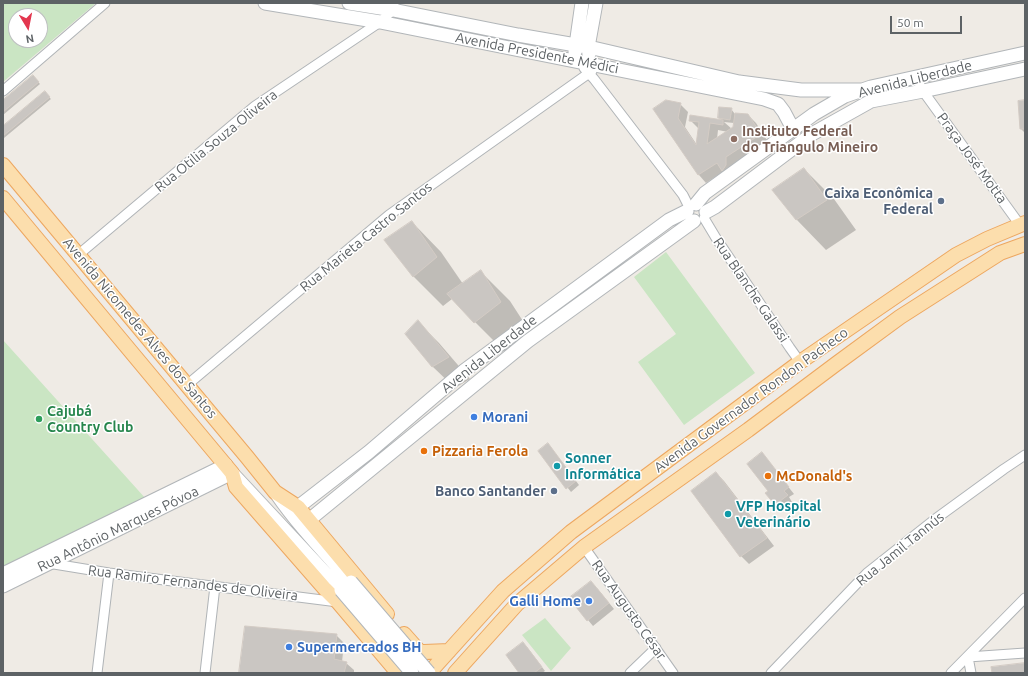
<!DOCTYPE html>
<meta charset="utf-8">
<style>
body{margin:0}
#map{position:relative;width:1028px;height:676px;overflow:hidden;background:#efebe5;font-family:Ubuntu,sans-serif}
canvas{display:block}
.frame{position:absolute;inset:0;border:4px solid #5d6265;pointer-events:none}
.north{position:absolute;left:8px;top:8px;width:40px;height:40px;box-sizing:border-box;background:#fff;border:1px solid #bec0c1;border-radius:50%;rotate:170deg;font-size:11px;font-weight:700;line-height:16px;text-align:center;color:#5d6265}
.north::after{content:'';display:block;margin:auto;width:14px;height:18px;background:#e3374f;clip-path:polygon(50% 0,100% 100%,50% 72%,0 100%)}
.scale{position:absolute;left:890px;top:16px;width:72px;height:18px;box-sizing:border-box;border:2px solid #5d6265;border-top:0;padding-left:5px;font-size:12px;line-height:14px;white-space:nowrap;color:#5d6265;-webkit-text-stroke:3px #fff;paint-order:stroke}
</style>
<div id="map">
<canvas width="1028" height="676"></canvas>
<div class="frame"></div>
<div class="north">N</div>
<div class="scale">50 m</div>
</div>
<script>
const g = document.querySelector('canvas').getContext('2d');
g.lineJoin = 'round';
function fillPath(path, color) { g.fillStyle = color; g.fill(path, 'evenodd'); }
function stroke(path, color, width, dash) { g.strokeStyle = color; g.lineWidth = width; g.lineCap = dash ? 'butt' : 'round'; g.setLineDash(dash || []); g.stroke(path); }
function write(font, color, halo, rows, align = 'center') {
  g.font = font + ' Ubuntu,sans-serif'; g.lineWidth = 3; g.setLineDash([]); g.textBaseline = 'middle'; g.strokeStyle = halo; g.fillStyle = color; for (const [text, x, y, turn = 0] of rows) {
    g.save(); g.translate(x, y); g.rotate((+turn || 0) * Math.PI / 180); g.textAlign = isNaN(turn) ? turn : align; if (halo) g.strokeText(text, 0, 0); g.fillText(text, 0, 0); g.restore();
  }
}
const green = new Path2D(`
 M3,3H96L3,82ZM16,16H40V40H16Z
 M666,252L755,373L684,425L638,362L676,334L634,277Z
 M3,340L146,499L3,569Z
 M545,618L557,632L571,648L551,671L522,635Z`);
const shadow = new Path2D(`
 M33,76L40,84L3,115V102Z
 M44,92L51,99L4,138L3,127Z
 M1025,101V133L1021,129Z
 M680,104L688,112L685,127L697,145L699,128H698L690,120H721L719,118L731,109L735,114L748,115L756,123L768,142L730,177L724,171L706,183L699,175L655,109ZM724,122L734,123V128L732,129ZM718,130L728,132L717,139Z
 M804,169L834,199L856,230L826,250L797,220L773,190Z
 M412,222L441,252L463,284L480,271L510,301L530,332L505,352L452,299L443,306L414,277L385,240Z
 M418,322L439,343L470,379L455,388L433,367L406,334Z
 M551,448L579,485L571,492L539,451Z
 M767,460L794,494L789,497L792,502L781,510L767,493L770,491Z
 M716,473L724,481L774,546L749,564L741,556L692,491Z
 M597,588L614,609L593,626L588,620Z
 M336,635L344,643L342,662L346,663L354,670V673H240Z
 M527,647L545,671L542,673H521Z`);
const building = new Path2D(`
 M33,75L39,82L3,112V100Z
 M45,91L50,97L3,136V126Z
 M666,100L681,103L678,118L696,145L699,122L689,121L690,115L723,120V125L710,123L707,144L733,127L735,113L748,114L761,134L726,157V165L722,171L717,163L698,175L653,109Z
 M1025,100V129H1020L1018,101Z
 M719,107L732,108L730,120L718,118Z
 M804,168L827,200L796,220L772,190Z
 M412,221L437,257L413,277L384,240Z
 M481,270L501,302L474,323L447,294Z
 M418,320L449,357L432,367L405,334Z
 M548,443L576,481L566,489L538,451Z
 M762,452L789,487L784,491L788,495L775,505L765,493L768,491L747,464Z
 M716,472L767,538L740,557L691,491Z
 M591,581L609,603L587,621L569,598Z
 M245,626L337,634L334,659L347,662L344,673H239Z
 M523,642L542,667L534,673H519L506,655Z
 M1025,663V673H992L991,667Z`);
const street = new Path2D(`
 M584,68L594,79L683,195L689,207
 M916,77L923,91L1020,225
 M3,91L105,3
 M704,218L716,238L790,348L800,362
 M78,255L255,106L380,22L393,10L394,3
 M187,385L389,215L592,71
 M584,547L673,673
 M48,563L109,573L338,602
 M97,673L109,573
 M205,673L215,586
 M630,673L656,648
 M771,673L867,573L934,520L1004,469L1025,455
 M951,673L1025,598
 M971,673L968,657L1025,653`);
const secondary = new Path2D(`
 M265,3L380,22L764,99L778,104L784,112L793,129
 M349,3L393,10L518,35L593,48L739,82L801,90H863
 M575,52L582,3
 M589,54L588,47L596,3
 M696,204L705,193L814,114L845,96L871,87L1025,53
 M706,212L715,207L812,134L871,101L923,91L1025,69
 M276,493C298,525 325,553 351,582
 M298,507L369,452L465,370L669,220L687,211
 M309,520L528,341L694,221
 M3,574L226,465
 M3,586L232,473L341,590`);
const primary = new Path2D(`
 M3,165L247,457L275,492L298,507L387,614
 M3,198L232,473L236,487L325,589L338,602L398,673
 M404,634L419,651L424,652L449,651
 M429,673L503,591L571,532L800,362L956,255L987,239L1025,223
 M455,673L517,604L584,547L748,430L836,364L900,317L1000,253L1025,244`);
const secondaryBridge = new Path2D(`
 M351,582L429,673
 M341,590L412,673`);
const markers = [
 [734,139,4,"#8d6e63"],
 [941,201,4,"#5c6f8a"],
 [474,417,4,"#3f7fe0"],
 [39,419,4,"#2e9e5b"],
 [424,451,4,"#e8710a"],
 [557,466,4,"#0f9aa8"],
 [768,476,4,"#e8710a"],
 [554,491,4,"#5c6f8a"],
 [728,514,4,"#0f9aa8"],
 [589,601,4,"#3f7fe0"],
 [289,647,4,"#3f7fe0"]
];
const streetNames = [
 ["Avenida Presidente Médici",537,53,11],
 ["Avenida Liberdade",915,79,-14],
 ["Rua Otilia Souza Oliveira",216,141,-39],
 ["Praça José Motta",972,158,54],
 ["Rua Marieta Castro Santos",366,237,-39],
 ["Rua Blanche Galassi",751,290,56],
 ["Avenida Nicomedes Alves dos Santos",140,328,50],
 ["Avenida Liberdade",489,354,-38],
 ["Avenida Governador Rondon Pacheco",751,400,-36],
 ["Rua Antônio Marques Póvoa",118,529,-26],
 ["Rua Jamil Tannús",900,549,-39],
 ["Rua Ramiro Fernandes de Oliveira",193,583,7],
 ["Rua Augusto César",629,610,55]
];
const educationNames = [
 ["Instituto Federal",742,131],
 ["do Triangulo Mineiro",742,147]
];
const serviceNames = [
 ["Caixa Econômica",933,193],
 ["Federal",933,209],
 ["Banco Santander",546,491]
];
const leisureNames = [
 ["Cajubá",47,411],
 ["Country Club",47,427]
];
const shopNames = [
 ["Morani",482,417],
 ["Galli Home",581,601,"right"],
 ["Supermercados BH",297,647]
];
const foodNames = [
 ["Pizzaria Ferola",432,451],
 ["McDonald's",776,476]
];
const cultureNames = [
 ["Sonner",565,458],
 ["Informática",565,474],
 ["VFP Hospital",736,506],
 ["Veterinário",736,522]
];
fillPath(green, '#cae5c3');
fillPath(shadow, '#0003');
fillPath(building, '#cac6c2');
stroke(building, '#d3cbc4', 1);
stroke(street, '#b0b4b7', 11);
stroke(secondary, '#b2b6b9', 15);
stroke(primary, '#eda760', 16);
stroke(street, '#fff', 9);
stroke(secondary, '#fff', 13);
stroke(primary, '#fcdead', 14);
stroke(secondaryBridge, '#b2b6b9', 15, []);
stroke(secondaryBridge, '#fff', 13);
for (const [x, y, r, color] of markers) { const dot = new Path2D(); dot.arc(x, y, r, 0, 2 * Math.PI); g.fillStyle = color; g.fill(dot); stroke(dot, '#fff', 1.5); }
write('14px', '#5d6265', '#fff', streetNames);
write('bold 14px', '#785e54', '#fff', educationNames, 'left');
write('bold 14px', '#4e5e75', '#fff', serviceNames, 'right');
write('bold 14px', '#27864d', '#fff', leisureNames, 'left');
write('bold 14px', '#366cbe', '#fff', shopNames, 'left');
write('bold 14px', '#c56008', '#fff', foodNames, 'left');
write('bold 14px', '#0d838f', '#fff', cultureNames, 'left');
</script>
